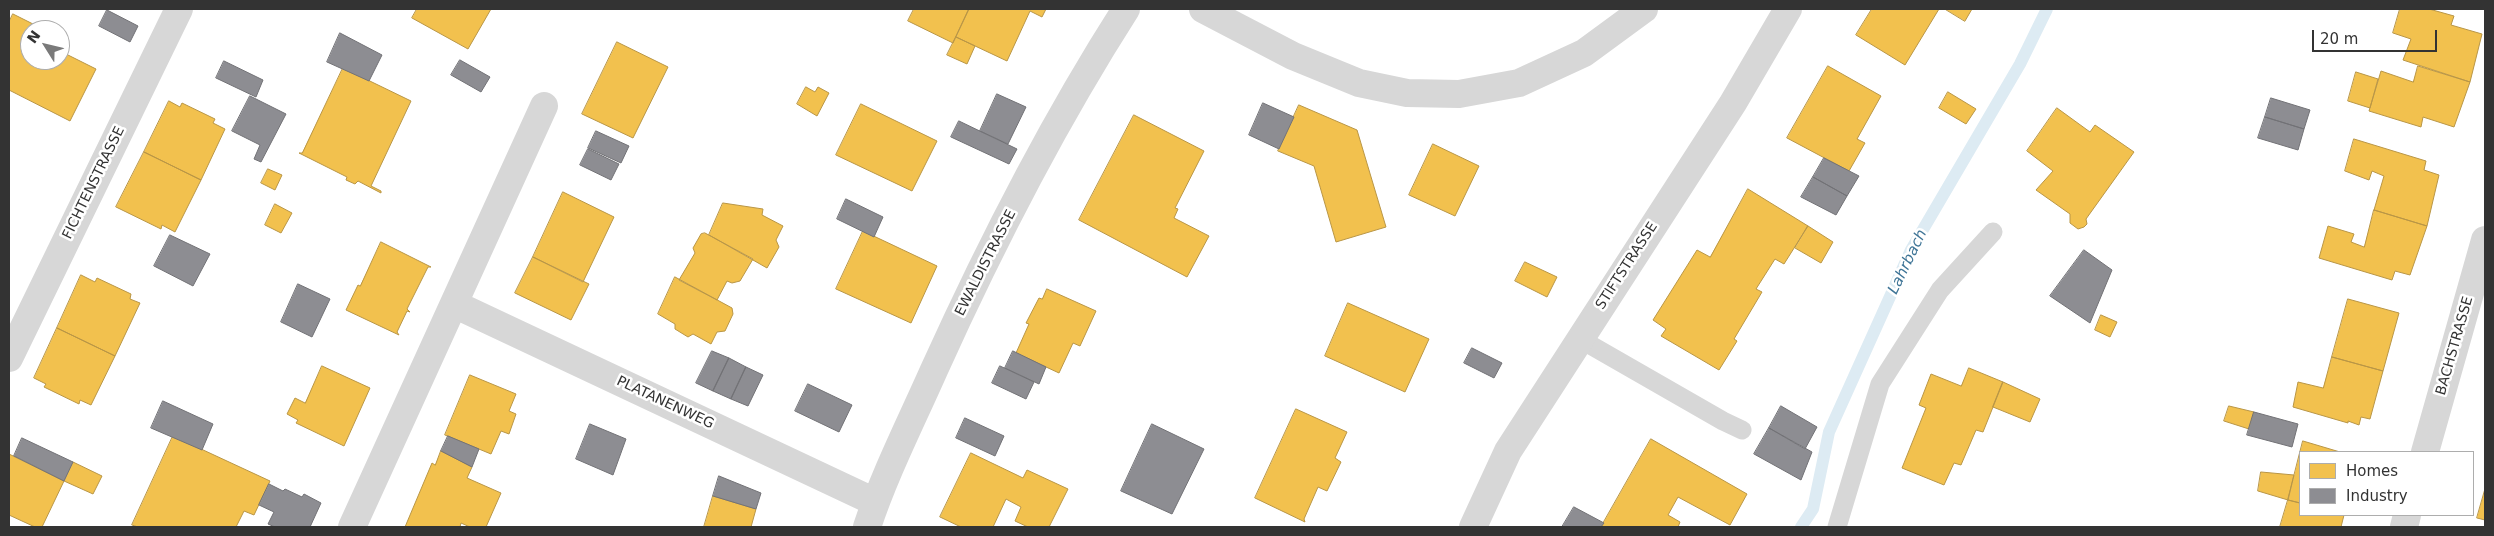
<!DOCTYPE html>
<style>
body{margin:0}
#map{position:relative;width:2494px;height:536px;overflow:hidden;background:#fff;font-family:"DejaVu Sans",sans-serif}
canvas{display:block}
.frame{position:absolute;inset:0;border:10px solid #333;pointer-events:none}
.legend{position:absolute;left:2299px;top:451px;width:175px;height:65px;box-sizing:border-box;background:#fff;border:1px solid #adadad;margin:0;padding:6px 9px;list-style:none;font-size:15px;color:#333}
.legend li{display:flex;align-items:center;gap:10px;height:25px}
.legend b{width:25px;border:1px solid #adadad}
.north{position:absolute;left:20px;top:20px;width:50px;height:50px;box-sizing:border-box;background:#fff;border:1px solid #adadad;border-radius:50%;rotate:306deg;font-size:14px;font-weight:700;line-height:20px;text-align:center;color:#333}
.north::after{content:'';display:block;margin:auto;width:18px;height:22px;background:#7a7a7a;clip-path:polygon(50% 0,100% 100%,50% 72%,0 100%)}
.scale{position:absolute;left:2312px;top:30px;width:125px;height:22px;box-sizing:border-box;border:2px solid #333;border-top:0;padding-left:6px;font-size:15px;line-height:18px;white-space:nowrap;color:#333;-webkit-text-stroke:4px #fff;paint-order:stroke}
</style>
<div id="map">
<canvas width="2494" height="536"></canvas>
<div class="frame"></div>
<ul class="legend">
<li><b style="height:14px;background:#f2c14e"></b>Homes</li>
<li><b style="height:14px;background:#8d8d92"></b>Industry</li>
</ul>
<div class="north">N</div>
<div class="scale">20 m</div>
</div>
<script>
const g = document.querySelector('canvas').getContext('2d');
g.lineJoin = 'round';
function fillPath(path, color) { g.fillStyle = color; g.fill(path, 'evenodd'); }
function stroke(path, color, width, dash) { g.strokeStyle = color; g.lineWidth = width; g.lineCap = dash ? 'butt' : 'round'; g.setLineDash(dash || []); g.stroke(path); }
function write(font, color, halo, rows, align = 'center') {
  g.font = font + ' "DejaVu Sans",sans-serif'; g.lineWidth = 5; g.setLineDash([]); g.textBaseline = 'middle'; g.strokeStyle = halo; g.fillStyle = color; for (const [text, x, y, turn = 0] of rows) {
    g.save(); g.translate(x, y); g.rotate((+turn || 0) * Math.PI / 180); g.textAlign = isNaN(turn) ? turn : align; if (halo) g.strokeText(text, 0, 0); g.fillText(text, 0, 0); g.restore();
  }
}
const homes = new Path2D(`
 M417,9H491L468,49L412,18Z
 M914,9H969L953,43L908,21Z
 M969,9H1046L1042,17L1030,11L1007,61L956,37Z
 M1872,9H1939L1905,65L1856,35Z
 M1945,9H1972L1965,21Z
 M2400,9H2429L2454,16L2451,25L2482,34L2470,82L2403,60L2411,39L2393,33Z
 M13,14L45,30H30V60H60V51L96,69L70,121L9,90V22Z
 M956,37L975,46L967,64L947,55Z
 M617,42L668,67L633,138L582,114Z
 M1828,66L1881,96L1857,139L1865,143L1849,171L1787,138Z
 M2418,66L2470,82L2454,127L2423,117L2421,127L2369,111L2381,71L2413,82Z
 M343,68L411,101L371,186L381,191V193L358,181L355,184L346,180L347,177L299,153H302Z
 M2356,72L2378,79L2370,108L2348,101Z
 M806,87L815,92L818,87L829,93L817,116L797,104Z
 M1948,92L1976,109L1966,124L1939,108Z
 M169,101L180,107L182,103L215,119L213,123L225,129L201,180L144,152Z
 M861,104L937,141L912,191L836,155Z
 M1299,105L1357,130L1386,227L1336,242L1314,166L1278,151Z
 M2057,108L2090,132L2095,125L2134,152L2086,219L2087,224L2084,227L2078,229L2070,223V214L2036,190L2053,171L2027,151Z
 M1134,115L1204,151L1175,208L1178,209L1174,218L1209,236L1187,277L1079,220Z
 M2354,139L2426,161L2424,170L2439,175L2427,226L2374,210L2384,176L2372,171L2369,180L2345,171Z
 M1433,144L1479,166L1455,216L1409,195Z
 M144,152L201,180L175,232L162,225L161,229L116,207Z
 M268,169L282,175L275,190L261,183Z
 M1748,189L1808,226L1784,264L1775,259L1756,289L1762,292L1734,339L1737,341L1719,370L1661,336L1666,329L1653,320L1697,250L1710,257Z
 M563,192L614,217L583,282L533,257Z
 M723,203L763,209L762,215L783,226L776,240L779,247L767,268L709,235Z
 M275,204L292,213L281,233L265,225Z
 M2374,210L2427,226L2410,275L2395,271L2392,280L2319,258L2328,226L2354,234L2351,242L2364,247Z
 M1808,226L1833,242L1821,263L1795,248Z
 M863,231L937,266L911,323L836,289Z
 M705,233L753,259L740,281L732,283L727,281L717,300L679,280L695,253L693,248L701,234Z
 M381,242L431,267H428L407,309L410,312L407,311L397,332L399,335L346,310L358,285L360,286Z
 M533,257L589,284L571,320L515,293Z
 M1525,262L1557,277L1547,297L1515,281Z
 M81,275L95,282L97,278L131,294L130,299L140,303L115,356L57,328Z
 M675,277L732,308L733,314L725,331L717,332L711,344L693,334L688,337L675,329V324L658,314Z
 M1047,289L1096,311L1080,346L1073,343L1059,373L1016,353L1029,324L1026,323L1039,298L1042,299Z
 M2348,299L2399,313L2383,371L2332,357Z
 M1348,303L1429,339L1405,392L1325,356Z
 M2101,315L2117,322L2110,337L2095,330Z
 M57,328L115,356L91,405L80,400L79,404L44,387L46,384L34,378Z
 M2332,357L2383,371L2370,419L2361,417L2359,425L2348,421V423L2293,407L2298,382L2323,388Z
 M322,366L370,388L344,446L296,423L298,420L287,414L295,398L305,403Z
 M1969,368L2003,382L1983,432L1976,430L1961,465L1954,463L1944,485L1902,468L1926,408L1919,405L1931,374L1961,386Z
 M470,375L516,394L509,411L516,414L509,434L501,431L491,454L445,435Z
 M2003,382L2040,399L2030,422L1993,407Z
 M2229,406L2254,412L2249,429L2224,421Z
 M1296,409L1347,432L1335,458L1341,462L1327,491L1318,487L1304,519L1305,522L1255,498Z
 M173,436L270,481L254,515L244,511L236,527H138L132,525Z
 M1651,439L1747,494L1730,525L1678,497L1668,515L1680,522L1678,527H1601Z
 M2303,441L2340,452H2300V503L2288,500Z
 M441,451L472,467L467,478L501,493L486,527H470L461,523L460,527H405L432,463L435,465Z
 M971,453L1023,478L1027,470L1068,489L1049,527H1028L1015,521L1021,507L1006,499L993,527H961L940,517Z
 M9,454L64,481L42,527H35L9,515Z
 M73,462L102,476L93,494L64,481Z
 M2261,472L2294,475L2288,500L2258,491Z
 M2485,489V520L2477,518Z
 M713,496L756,509L751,527H704Z
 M2288,500L2300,503V515H2344L2341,527H2280Z`);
const industry = new Path2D(`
 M107,10L138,26L130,42L99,26Z
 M340,33L382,55L369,81L327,62Z
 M460,60L490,77L481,92L451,75Z
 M224,61L263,80L256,97L216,78Z
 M997,94L1026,107L1008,144L980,131Z
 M250,96L286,114L261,162L254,159L260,145L232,131Z
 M2271,98L2310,110L2304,129L2265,117Z
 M1263,103L1294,117L1279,149L1249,135Z
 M2265,117L2304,129L2298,150L2258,138Z
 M959,121L1017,149L1009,164L951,137Z
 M596,131L629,146L621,163L588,148Z
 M588,149L619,164L611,180L580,165Z
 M1824,158L1859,176L1847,196L1813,177Z
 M1813,177L1847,196L1836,215L1801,197Z
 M846,199L883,217L874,237L837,219Z
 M170,235L210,254L193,286L154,266Z
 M2084,250L2112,270L2090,323L2050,296Z
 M298,284L330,299L312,337L281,322Z
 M1472,348L1502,363L1494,378L1464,363Z
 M712,351L729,358L713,391L696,383Z
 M1013,351L1046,367L1039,384L1005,368Z
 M729,358L746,367L731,399L713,391Z
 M1000,366L1034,382L1026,399L992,383Z
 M746,367L763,375L748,406L731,399Z
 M808,384L852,405L839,432L795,411Z
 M163,401L213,424L202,450L151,428Z
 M1781,406L1817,427L1805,449L1769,428Z
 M2254,412L2298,424L2292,447L2247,435Z
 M965,418L1004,436L995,456L956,438Z
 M590,424L626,439L613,475L576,459Z
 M1152,424L1204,449L1172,514L1121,491Z
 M1769,428L1812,452L1801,480L1754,454Z
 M448,436L479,449L472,467L441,451Z
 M22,438L73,462L64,481L14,456Z
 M719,476L761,493L756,509L713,496Z
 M269,484L283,491L285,489L302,497L304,494L321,503L310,527H275L268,524L274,512L259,505Z
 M1574,507L1604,523L1601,527H1562Z`);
const stream = new Path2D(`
 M1801,527L1813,509L1829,432L1911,250L2020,64L2047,9`);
const service = new Path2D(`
 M1580,339L1723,421L1742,430
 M1837,527L1880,384L1940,290L1993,232`);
const minor = new Path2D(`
 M1203,9L1293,56L1359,83L1407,93L1459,94L1519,83L1584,53L1644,9
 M454,304L875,502
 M9,358L179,9
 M2425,452L2485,240
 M352,527L544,106
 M867,527C885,473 911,422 934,370C990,246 1053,123 1126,9
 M1473,527L1508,451L1733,103L1788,9
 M2404,527L2407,515`);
const streetNames = [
 ["FICHTENSTRASSE",94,183,-64],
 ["EWALDISTRASSE",986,263,-63],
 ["STIFTSTRASSE",1627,266,-57],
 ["BACHSTRASSE",2455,346,-74],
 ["PLATANENWEG",665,403,25]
];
const waterNames = [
 ["Lahrbach",1908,262,-64]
];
fillPath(homes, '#f2c14e');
stroke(homes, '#b99646', 1);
fillPath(industry, '#8d8d92');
stroke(industry, '#727276', 1);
stroke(stream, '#ddebf3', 12);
stroke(service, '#d7d7d7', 19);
stroke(minor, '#d7d7d7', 28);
write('14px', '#333', '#fff', streetNames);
write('italic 15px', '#3f7597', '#fff', waterNames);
</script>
